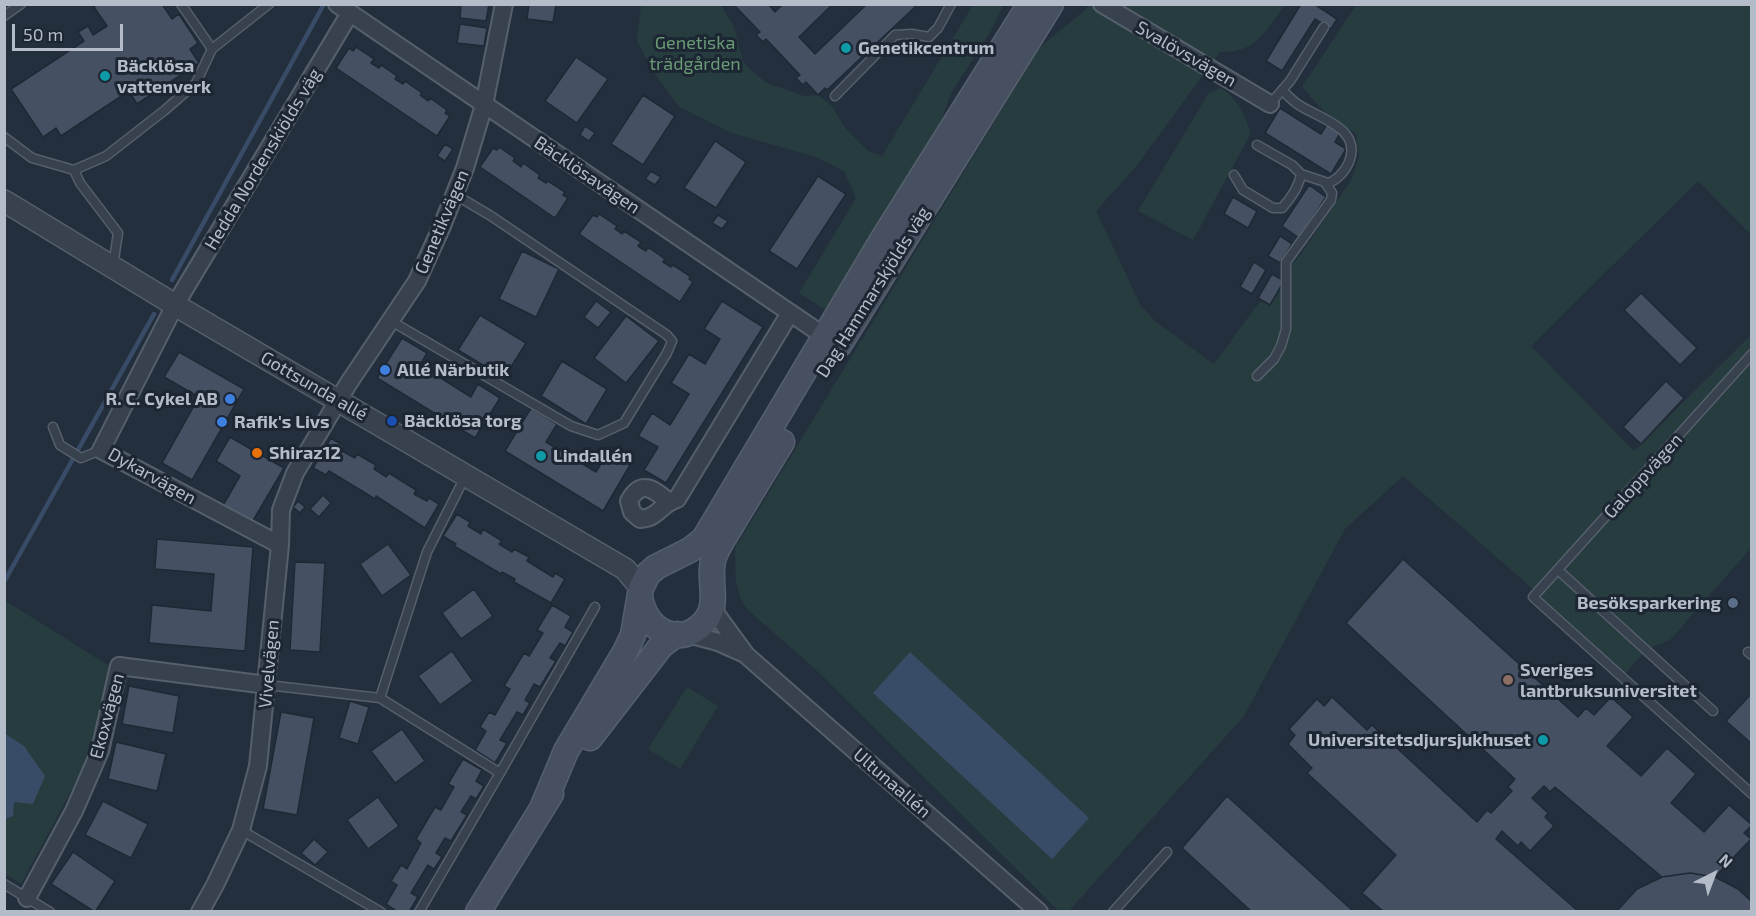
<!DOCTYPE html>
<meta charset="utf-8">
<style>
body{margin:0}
#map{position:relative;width:1756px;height:916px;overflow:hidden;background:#242f3e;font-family:"Exo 2",sans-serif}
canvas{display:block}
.frame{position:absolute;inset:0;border:6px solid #b4bcc9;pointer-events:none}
.north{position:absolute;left:1684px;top:844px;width:60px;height:60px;-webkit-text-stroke:4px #1d2633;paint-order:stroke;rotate:42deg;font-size:16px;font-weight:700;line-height:24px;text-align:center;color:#b4bcc9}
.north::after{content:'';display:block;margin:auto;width:21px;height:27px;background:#b4bcc9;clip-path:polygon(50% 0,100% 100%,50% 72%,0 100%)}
.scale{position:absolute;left:12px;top:24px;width:111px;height:27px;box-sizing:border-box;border:3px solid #b4bcc9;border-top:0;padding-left:8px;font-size:18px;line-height:21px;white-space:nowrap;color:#b4bcc9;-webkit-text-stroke:4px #1d2633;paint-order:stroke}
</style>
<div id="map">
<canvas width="1756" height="916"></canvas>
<div class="frame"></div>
<div class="north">N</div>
<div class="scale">50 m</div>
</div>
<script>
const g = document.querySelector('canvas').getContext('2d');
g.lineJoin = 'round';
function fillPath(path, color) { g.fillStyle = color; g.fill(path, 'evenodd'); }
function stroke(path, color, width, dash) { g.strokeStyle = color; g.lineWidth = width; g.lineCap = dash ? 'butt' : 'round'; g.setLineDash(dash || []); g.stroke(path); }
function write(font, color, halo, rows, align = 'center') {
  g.font = font + ' "Exo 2",sans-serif'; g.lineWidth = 6; g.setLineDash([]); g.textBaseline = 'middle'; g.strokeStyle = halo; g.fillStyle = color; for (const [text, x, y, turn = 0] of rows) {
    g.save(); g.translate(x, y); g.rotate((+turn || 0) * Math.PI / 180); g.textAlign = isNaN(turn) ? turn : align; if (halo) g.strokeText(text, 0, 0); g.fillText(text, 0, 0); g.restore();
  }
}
const green = new Path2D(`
 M641,5H721L734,27L743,61L752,71L767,83L804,96L818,95L832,106L845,128L868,151L882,156L973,5H1003L991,31L951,93L939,128L826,310L799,293L856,198L844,171L816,157L732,133L679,107L653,71L637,41Z
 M1088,5H1285C1265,31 1257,53 1220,52L1135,168L1096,211L1141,306L1155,321L1214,364L1252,312L1301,254L1351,180L1359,157L1356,134L1326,114L1302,87L1356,5H1751V235L1698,181L1531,346L1634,451L1751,335V548L1670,640L1647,649L1625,674L1517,575L1403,476L1345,529L1244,716L1069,911H1059L814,668L748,610C733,591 736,571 735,548L1040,47L1085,10Z
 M1221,88C1240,101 1243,113 1251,133L1193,240L1138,211L1208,94Z
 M4,600L111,667L93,750L21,884L5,874Z
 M687,687L718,706L680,769L648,749Z`);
const water = new Path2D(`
 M910,652L1089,818L1052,859L873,693Z
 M4,733L24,746L45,776L33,804L14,802L13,816L5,819Z`);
const stream = new Path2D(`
 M172,280L324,4
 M4,582L154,314`);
const building = new Path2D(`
 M97,4H162L172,19L179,14L198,43L190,49L199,63L137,104L129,91L61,136L56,128L43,137L11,89L84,41L78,32L88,26L93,35L107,26L94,7Z
 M461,4H489L486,21L460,18Z
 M529,4H556L553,22L527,19Z
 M733,4H768L775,12L783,4H833L799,37L815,54L867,4H913L915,7L827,90L825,88L818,95L806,82L803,85L796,78L800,75L766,39L763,42L756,35L760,32Z
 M1301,4H1314L1337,19L1331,29L1315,19L1282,71L1266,61Z
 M460,24L487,28L484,46L457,43Z
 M356,47L374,59L371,63L379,68L381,65L397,76L395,79L403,84L405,81L422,93L420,95L428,101L430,98L447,110L445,113L450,116L437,136L336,68L349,48L353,51Z
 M576,57L608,79L577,123L545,101Z
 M643,95L675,116L643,165L611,144Z
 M1280,108L1321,134L1327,124L1340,133L1335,142L1346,149L1331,174L1265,133Z
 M585,126L595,133L589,141L580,135Z
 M715,141L746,162L716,208L684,188Z
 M445,144L453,149L445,161L437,156Z
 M499,147L515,158L513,161L521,167L523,163L540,175L538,178L546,183L548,181L565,192L563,195L568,198L555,218L480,167L493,148L497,150Z
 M651,171L661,177L655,185L645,179Z
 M818,176L846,194L797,269L769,251Z
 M1309,185L1326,197L1299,238L1282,226Z
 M1233,197L1257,211L1248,228L1224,214Z
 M599,214L617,226L615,229L622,234L624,231L641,242L638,246L646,251L648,247L665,259L663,262L671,267L673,265L690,276L689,279L693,282L680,302L579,234L593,215L597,217Z
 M718,215L728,221L722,229L712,223Z
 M1280,236L1292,244L1280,263L1268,256Z
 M522,251L559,269L536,317L499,299Z
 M1254,262L1266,270L1252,294L1240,287Z
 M1272,274L1284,281L1270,305L1258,298Z
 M1641,293L1697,348L1680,365L1624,310Z
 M596,301L611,312L598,328L584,317Z
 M722,301L763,327L666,483L644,470L658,447L638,436L652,413L670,425L689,394L671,383L689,354L705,364L720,339L704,329Z
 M480,315L526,343L504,378L458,350Z
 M626,316L659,341L626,383L594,358Z
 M402,338L427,353L420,365L471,397L478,384L500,398L475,438L377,378Z
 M179,352L244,389L192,480L162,463L199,397L164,377Z
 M562,361L607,389L586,424L541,396Z
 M1666,381L1684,398L1641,444L1623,427Z
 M531,408L557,424L546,442L596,472L611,447L633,460L603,511L505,451Z
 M230,437L284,468L251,524L222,507L240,476L216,461Z
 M331,438L344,446L342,451L355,458L357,454L376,465L374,469L386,477L389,473L416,490L414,494L427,501L429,498L439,504L425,528L376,496L375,499L329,471L326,475L313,468Z
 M323,495L331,503L319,517L310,509Z
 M298,501L305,507L300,513L293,507Z
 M457,514L470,522L468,526L481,534L483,529L502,541L499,544L512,552L514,549L529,557L527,561L553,577L555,573L565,579L551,603L514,582L515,579L502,572L501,574L454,546L456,544L443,536Z
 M157,539L253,547L245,651L149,643L152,605L211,611L214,574L155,569Z
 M388,544L411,575L382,596L360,564Z
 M1403,559L1578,717L1586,708L1594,715L1611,697L1633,717L1607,746L1641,776L1667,748L1696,774L1671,803L1704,832L1729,805L1752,825L1744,833L1751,839L1715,877L1690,873L1662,877L1555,787L1550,792L1544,786L1532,798L1548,813L1545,817L1554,826L1530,851L1521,842L1518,846L1502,831L1496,839L1579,912H1384L1362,893L1396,855L1307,773L1312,768L1288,744L1295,735L1289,729L1317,699L1324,706L1332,697L1367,730L1372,725L1477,822L1487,810L1491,813L1512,791L1508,787L1515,779L1346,623Z
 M295,562L325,563L320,652L290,650Z
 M474,589L493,616L461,639L442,613Z
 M552,605L571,616L565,627L573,632L565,646L560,643L550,658L556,661L540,687L534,684L525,700L530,703L523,715L517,712L500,740L507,743L495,763L475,750L486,731L480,727L489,712L495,715L510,689L504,686L524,653L529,656L543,633L537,630Z
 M452,651L473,681L440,705L418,676Z
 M129,686L179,696L173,733L122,724Z
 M1752,693V744L1726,721Z
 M350,701L369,707L358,744L339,738Z
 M281,712L314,718L297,815L263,809Z
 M402,729L425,761L395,783L371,751Z
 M116,742L166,754L157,791L108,779Z
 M463,759L482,770L476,781L484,786L476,799L471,796L461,812L467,815L451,841L445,838L436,853L442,857L434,869L428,865L411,893L418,897L409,912H398L386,904L397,885L391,881L401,865L407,869L421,843L416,839L435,807L441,810L454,787L448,784Z
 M1227,796L1354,912H1252L1182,848Z
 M378,797L399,826L368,849L347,820Z
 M103,801L148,824L131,858L85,835Z
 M314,839L328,852L315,865L301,853Z
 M73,852L115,881L95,912L51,884Z
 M1690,873L1715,877L1738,889L1752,902V912H1616L1637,889L1662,877Z`);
const service = new Path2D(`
 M181,4L212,49
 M4,16L21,4
 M1282,90C1286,94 1291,99 1296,103C1316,118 1363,127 1349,162C1345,172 1336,181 1326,184
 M835,96L895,35L912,34L929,37L938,28L951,4
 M1270,104L1290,81L1324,27
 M4,137L32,158L74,170L106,156L165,110L196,83L212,49L269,4
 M74,170L80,183L118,233L113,266
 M1234,175L1243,190L1273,208H1282C1291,198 1299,187 1301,174L1292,165L1257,145
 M391,321L571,426L598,435L624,423L667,353L672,341L667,335L491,216L454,194
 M1752,354L1533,597L1752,794
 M1257,376L1274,359L1281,346L1286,329V262L1331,200L1332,193L1325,182L1301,174
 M53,427L60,445L81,458L101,450
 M1558,570L1713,711
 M1748,652L1752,655
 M267,685L380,698L427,552L466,475
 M380,698L500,773L595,607
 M241,830L381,912
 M4,884L50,912
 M419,912L500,773
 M1113,912L1167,852`);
const minor = new Path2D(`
 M337,4L833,342
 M1102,4L1270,104
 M668,501C653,489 641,479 629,501L632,512L640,519C659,518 661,503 677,499L790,313
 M280,545L101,450L175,305L350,13
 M714,599L716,614L746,655L1039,912
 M684,633L718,642L745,654
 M27,898L74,811L100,751L119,666L267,685
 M200,912L215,885L241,830L258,766L280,545L281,510L295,473L348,384L417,281L442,226L465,168L484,105L504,4`);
const tertiary = new Path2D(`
 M4,201L175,305L625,569L641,588`);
const secondary = new Path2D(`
 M839,345L1051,4
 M640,596C644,630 681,651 706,620C720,602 707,578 714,557C718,545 728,532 734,521C750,495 766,468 782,442
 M590,738L661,646L677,634
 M543,806L566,751L625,652L633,635L641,588L648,574L656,567L690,550L704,539L884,237L1030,4
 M478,912L551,794`);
const markers = [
 [846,48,6,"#0f9aa8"],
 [105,76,6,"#0f9aa8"],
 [385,370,6,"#3f7fe0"],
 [230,399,6,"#3f7fe0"],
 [392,421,6,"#1a4fb4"],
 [222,422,6,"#3f7fe0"],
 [257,453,6,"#e8710a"],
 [541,456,6,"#0f9aa8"],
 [1733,603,6,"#5c6f8a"],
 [1508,680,6,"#8d6e63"],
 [1543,740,6,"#0f9aa8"]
];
const parkNames = [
 ["Genetiska",695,43],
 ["trädgården",695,64]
];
const poiNames = [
 ["Genetikcentrum",858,48],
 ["Bäcklösa",117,66],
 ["vattenverk",117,87],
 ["Allé Närbutik",397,370],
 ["R. C. Cykel AB",218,399,"right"],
 ["Bäcklösa torg",404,421],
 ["Rafik's Livs",234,422],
 ["Shiraz12",269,453],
 ["Lindallén",553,456],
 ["Besöksparkering",1721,603,"right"],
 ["Sveriges",1520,670],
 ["lantbruksuniversitet",1520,691],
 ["Universitetsdjursjukhuset",1531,740,"right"]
];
const streetNames = [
 ["Svalövsvägen",1186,54,30],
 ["Hedda Nordenskiölds väg",263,159,-59],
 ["Bäcklösavägen",587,175,34],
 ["Genetikvägen",442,222,-67],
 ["Dag Hammarskjölds väg",873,292,-58],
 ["Gottsunda allé",314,386,30],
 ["Dykarvägen",152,476,29],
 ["Galoppvägen",1643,476,-48],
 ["Vivelvägen",269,664,-85],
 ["Ekoxvägen",107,716,-75],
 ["Ultunaallén",892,783,41]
];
fillPath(green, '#263c3f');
fillPath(water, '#394c67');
stroke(stream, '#394c67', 4.5);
fillPath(building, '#455162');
stroke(building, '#1f2835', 1.5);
stroke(service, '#565f6c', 11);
stroke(minor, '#565f6c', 20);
stroke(tertiary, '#565f6c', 24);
stroke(secondary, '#565f6c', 27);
stroke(service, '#38414e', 8);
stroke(minor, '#38414e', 16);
stroke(tertiary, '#38414e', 21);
stroke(secondary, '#465061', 24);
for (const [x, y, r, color] of markers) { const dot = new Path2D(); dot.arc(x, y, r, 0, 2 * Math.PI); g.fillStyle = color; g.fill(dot); stroke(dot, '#1d2633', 2); }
write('18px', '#6b9a76', '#1d2633', parkNames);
write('bold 18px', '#b4bcc9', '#1d2633', poiNames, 'left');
write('18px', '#b4bcc9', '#1d2633', streetNames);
</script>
